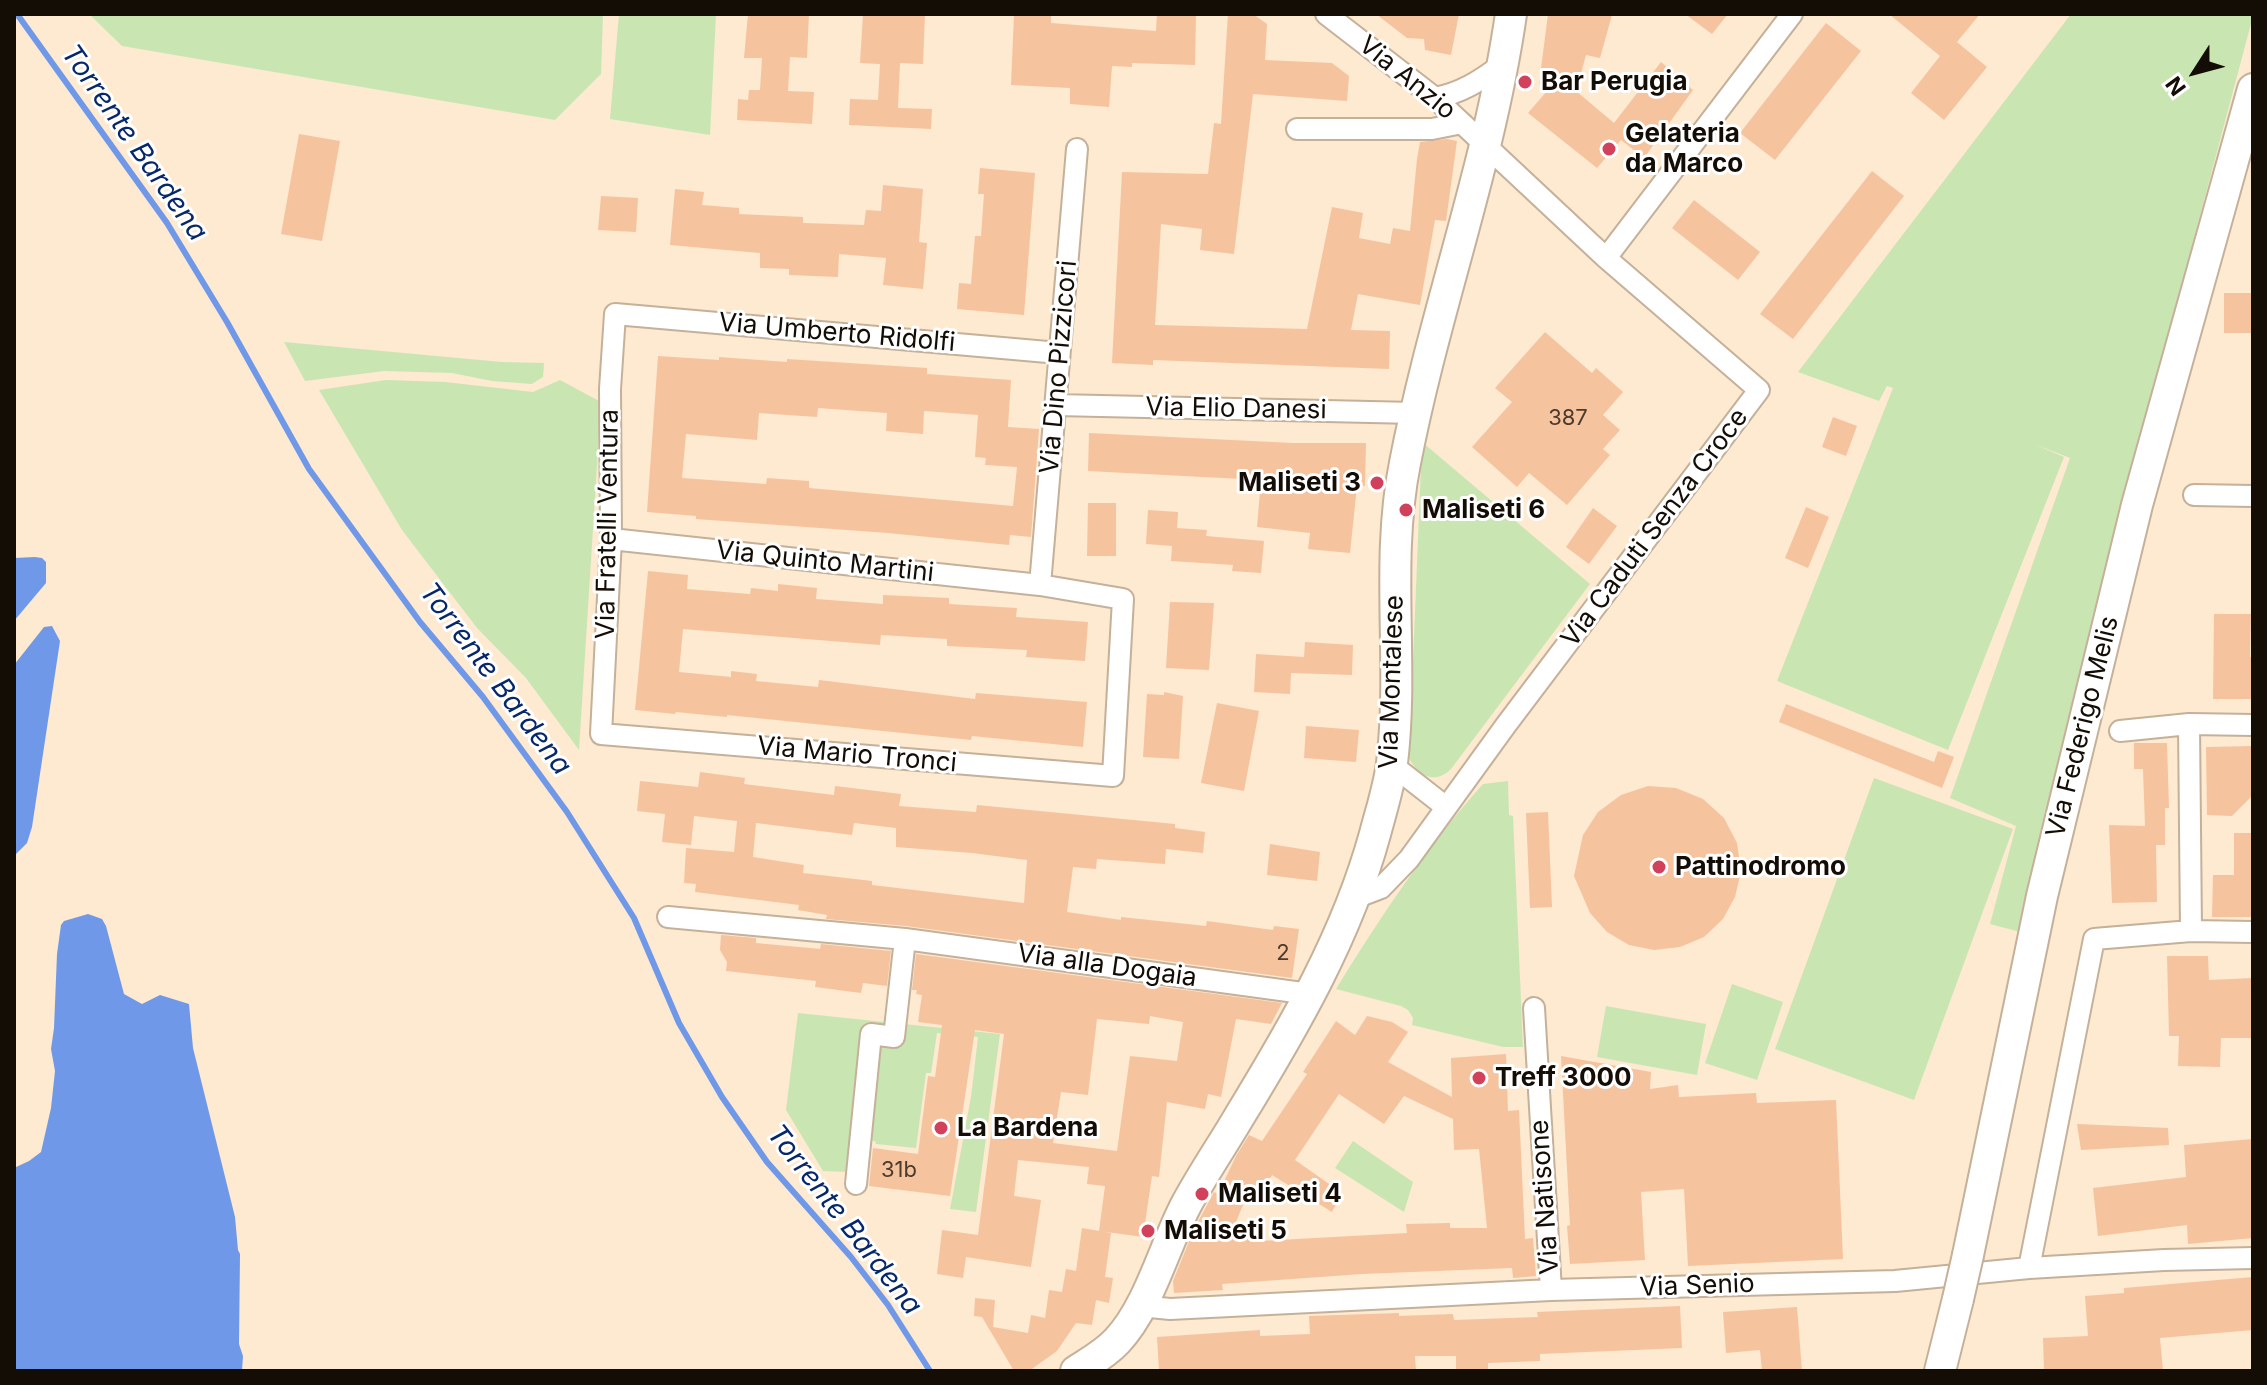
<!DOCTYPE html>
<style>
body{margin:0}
#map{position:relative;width:2267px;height:1385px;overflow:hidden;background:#fee9d1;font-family:Inter,sans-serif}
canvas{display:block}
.frame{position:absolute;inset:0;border:16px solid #140d06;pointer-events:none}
.north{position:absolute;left:2155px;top:32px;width:80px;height:80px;-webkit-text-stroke:6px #fff;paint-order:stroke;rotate:234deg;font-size:22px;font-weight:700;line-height:32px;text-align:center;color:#140d06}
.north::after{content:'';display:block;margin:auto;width:28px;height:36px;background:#140d06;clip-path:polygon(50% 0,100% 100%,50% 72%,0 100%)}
</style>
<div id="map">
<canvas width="2267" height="1385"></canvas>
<div class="frame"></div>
<div class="north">N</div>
</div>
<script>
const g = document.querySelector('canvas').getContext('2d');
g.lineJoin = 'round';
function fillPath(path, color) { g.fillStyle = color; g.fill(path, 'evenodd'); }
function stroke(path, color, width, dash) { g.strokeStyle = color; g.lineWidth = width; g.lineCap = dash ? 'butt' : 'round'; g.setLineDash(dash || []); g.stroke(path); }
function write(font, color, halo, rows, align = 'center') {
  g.font = font + ' Inter,sans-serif'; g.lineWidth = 6; g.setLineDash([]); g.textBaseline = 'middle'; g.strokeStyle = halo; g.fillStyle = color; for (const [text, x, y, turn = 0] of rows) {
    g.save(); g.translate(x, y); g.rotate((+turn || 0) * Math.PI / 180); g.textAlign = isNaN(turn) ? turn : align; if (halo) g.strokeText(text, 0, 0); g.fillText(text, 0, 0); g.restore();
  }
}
const green = new Path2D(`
 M89,14H603L601,74L555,120L122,46Z
 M619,14H716L710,135L610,119Z
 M2071,14H2253V16L2133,468L2024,933L1990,924L2016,826L1950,798L2070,458L2034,444L2064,457L1948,750L1777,681L1893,388L1887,386L1879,401L1798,372Z
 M284,342L502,362L544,363L543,377L532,384L492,381L452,373L384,371L305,381Z
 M386,380L445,382L533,392L560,380L601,402L579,750L526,678L477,628L402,530L319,390Z
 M1422,442L1590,584L1451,769C1435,785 1418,776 1409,758Z
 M1874,778L2013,829L1914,1100L1775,1049Z
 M1508,781L1509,815L1513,816L1523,1047H1503L1412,1025L1413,1018L1408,1010L1401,1006L1336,989C1380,918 1427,846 1483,784Z
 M1732,984L1783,1002L1757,1080L1705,1063Z
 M1606,1006L1706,1024L1697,1075L1597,1057Z
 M798,1013L1000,1034L976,1212L950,1209L971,1097L978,1037L937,1033L931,1073H926L916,1148L876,1144L875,1141L851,1140L848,1172L823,1171L786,1110Z
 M1353,1141L1413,1182L1404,1212L1335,1168Z`);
const water = new Path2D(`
 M35,557L42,558L46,562V583L14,621V558Z
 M52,626L60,641L32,827L27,843L14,856V665L44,627Z
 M88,914L102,919L106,926L124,994L142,1004L160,995L189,1004L193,1048L235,1217L238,1250L240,1254L239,1344L243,1356L242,1371H14V1168L29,1161L41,1152L51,1108L55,1071L51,1049L54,1028L57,954L61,925L64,921Z`);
const stream = new Path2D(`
 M17,14L167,223L227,322L309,469L420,622L483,697L567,812L634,918L679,1023L722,1097L767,1162L851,1257L888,1305L930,1371`);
const building = new Path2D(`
 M748,14H809L807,58L790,57L788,91L814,92L812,124L737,120L738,99L748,100L749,90H760L762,58H744Z
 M863,14H925L923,64L900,63L898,108L932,109L931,129L849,125L850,99L878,100L880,64L860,63Z
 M1014,14H1051V23L1156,31L1157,14H1196L1195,65L1132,63V67L1112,66L1109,107L1070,104V88L1011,85Z
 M1228,14H1253L1267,24L1265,60L1332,63L1349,76L1347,101L1253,94L1234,254L1200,250L1202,229L1161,224L1155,325L1307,329L1332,207L1363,213L1359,238L1390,244L1393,228L1410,231L1417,159L1420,142L1447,139L1457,141L1446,221L1435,220L1420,305L1358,294L1351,330L1390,331L1389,369L1153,360V365L1112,363L1122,172L1208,174L1214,123L1221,124Z
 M1376,14H1459L1451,55L1425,50L1424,39L1407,38Z
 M1548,14L1612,15L1600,58L1586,55L1576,91L1614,123L1661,62L1693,90L1644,158L1621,140L1597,168L1528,113L1547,91L1539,84Z
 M1685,14H1728L1712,34Z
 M1889,14H1980L1957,42L1987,67L1944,120L1911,93L1940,56Z
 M1826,23L1861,51L1775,160L1740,133Z
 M299,134L340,141L322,241L281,234Z
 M980,168L1035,173L1024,315L957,309L959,283L971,284L975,236H981L984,194H978Z
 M1872,171L1904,196L1793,339L1760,314Z
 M883,185L923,189L919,242L927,243L923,289L883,285L886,258L839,254L838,277L789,275V269L760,268V253L670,245L675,189L704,192L702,205L739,208V214L803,217V223L864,225L866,210L881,211Z
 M601,196L638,198L636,232L598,230Z
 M1694,200L1760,252L1738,280L1672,228Z
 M2224,293H2253V333H2224Z
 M1545,332L1592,373L1596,368L1623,392L1603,415L1620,430L1603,449L1610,455L1567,505L1529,473L1517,487L1472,447L1512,402L1495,388Z
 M658,356L719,360V357L787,362V359L927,368V374L1011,380L1008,427L1039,429L1031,537L1010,535L1009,545L888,533L696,519V516L647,512ZM818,408L887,413L886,431L923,434L924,411L978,415L975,457L986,458L985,465L1017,467L1013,506L809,488V481L767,478L766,484L682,478L686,434L757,440L759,413L817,417Z
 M1833,417L1857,426L1846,456L1822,447Z
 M1089,433L1293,443H1366L1365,486H1357L1350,553L1308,549L1310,533L1257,527L1261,480L1088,471Z
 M1088,503H1116V556H1087Z
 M1806,507L1829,517L1808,568L1785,558Z
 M1593,508L1617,526L1589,564L1566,547Z
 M1148,510L1178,512L1177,528L1207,530L1206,536L1264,541L1261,573L1232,571L1233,565L1171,561L1172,546L1146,544Z
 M648,571L688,575L687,589L750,594L751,588L778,591V584L817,588L816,599L883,604V595L949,598V604L1017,608L1016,617L1088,622L1085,661L1026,657L1027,650L947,646V639L881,635L880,645L683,629L679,672L731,677V671L757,674L756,681L818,687L819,680L975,699L976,693L1087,702L1083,747L972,736L971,740L727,715V717L676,712L675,714L635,710Z
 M1170,602L1214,603L1209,670L1166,668Z
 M2214,614H2251L2250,657H2253V699H2213Z
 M1305,642L1353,645L1352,675L1291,673L1290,694L1254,692L1256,654L1304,657Z
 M1164,692L1183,696L1179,759L1143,757L1147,694L1164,695Z
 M1217,703L1259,711L1244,791L1201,783Z
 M1786,704L1934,762L1938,751L1954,757L1942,788L1779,722Z
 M1306,726L1359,730L1356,762L1304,758Z
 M2134,743H2167L2169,808H2165V845H2156L2157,902L2112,903L2109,825L2145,826L2143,769H2134Z
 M2253,746V795L2232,816L2207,815L2206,747Z
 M700,772L745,778L744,784L834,795L835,786L901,794L899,806L976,812L977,805L1175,824V828L1205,832L1203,853L1166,849L1165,864L1097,859L1096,869L1073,867L1067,912L1121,920V917L1206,926L1207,921L1273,930L1274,926L1299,929L1292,978L906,926L826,919L827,915L798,910L799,905L695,892L696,884L684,883L686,848L734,852L737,821L694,816L691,845L662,842L665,814L637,811L640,781L698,787ZM756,823L852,835L854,823L896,828V847L972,853L1027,860L1024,903L872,885V881L803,873L804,865L753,857Z
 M1648,786L1676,788L1703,799L1724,818L1737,843L1741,871L1735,897L1723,919L1704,937L1680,947L1654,950L1629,945L1607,932L1590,913L1574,876L1583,835L1598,812L1621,795Z
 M1548,812L1552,907L1530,908L1526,813Z
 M2234,833H2253V917H2212L2213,875H2234Z
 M1270,844L1320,852L1317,881L1267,875Z
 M721,935L756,938V943L820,949L821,944L891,951L887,986L863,983L861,993L815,987L816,981L726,971L727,962L720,950Z
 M916,954L1282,1003L1271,1024L1236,1019L1221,1097L1208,1094L1205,1109L1167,1102L1159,1177L1152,1176L1143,1237L1099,1231L1105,1186L1087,1184L1089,1167L1018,1160L1014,1196L1041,1200L1031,1267L966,1257L963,1278L937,1274L942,1230L978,1235L1004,1034L975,1030L950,1196L869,1186L873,1148L918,1154L928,1076L935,1077L942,1025L918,1022L922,995L916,994L917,990H912ZM1150,1016L1183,1022L1177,1061L1130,1056L1117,1151L1053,1143L1061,1092L1088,1095L1097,1019L1149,1024Z
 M2167,956H2208L2209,980L2253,978V1038H2221L2220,1067L2178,1066L2179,1036H2169Z
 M1367,1016L1392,1022L1408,1032L1388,1062L1452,1097L1451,1058L1506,1054L1508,1111L1519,1110L1525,1239L1533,1238L1536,1276L1513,1278L1512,1268L1362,1274L1222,1284L1223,1290L1174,1293L1173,1281L1194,1229L1214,1192L1218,1194L1236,1156L1249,1135L1262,1141L1307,1074L1303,1072L1336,1021L1355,1035ZM1339,1094L1384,1124L1404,1096L1453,1119L1454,1150L1479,1149L1487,1228H1450V1223L1406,1224L1407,1233L1260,1241L1234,1227L1247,1195L1259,1200L1272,1175L1332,1212L1342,1193L1295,1160Z
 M1561,1056L1651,1072L1650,1089L1678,1085L1679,1097L1756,1093L1757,1103L1836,1100L1843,1259L1688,1266L1684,1189L1641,1192L1645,1260L1570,1264L1567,1226L1570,1225Z
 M2077,1124L2168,1128L2169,1145L2081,1150Z
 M2253,1139V1238L2188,1244L2187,1225L2098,1236L2093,1188L2186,1177L2184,1145Z
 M1082,1228L1111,1233L1105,1277L1113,1278L1109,1303L1096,1300L1092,1325L1076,1323L1057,1351L1029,1371H1014L982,1317L974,1316L975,1298L995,1300L993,1327L1028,1333L1031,1315L1045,1318L1049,1290L1062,1292L1066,1269L1076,1271Z
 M2253,1277V1330L2160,1338L2163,1371H2044L2043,1338L2088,1336L2085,1296L2124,1293V1288Z
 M1680,1306L1682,1348L1540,1354V1361L1488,1363V1371H1456V1356H1415L1416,1371H1159L1157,1337L1260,1330V1336L1310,1334L1309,1316L1399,1313V1316L1453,1314L1454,1320L1538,1317L1537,1312Z
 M1797,1307L1802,1371H1762L1760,1350L1726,1353L1723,1312Z`);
const street = new Path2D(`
 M1326,14L1435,98L1606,258L1759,390L1506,725L1409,859L1381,888L1355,898
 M1435,98C1461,93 1480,81 1501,65
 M1297,129H1432L1462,123
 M1606,258L1792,14
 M1056,405L1415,413
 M2194,495L2253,496
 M611,539L1040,585L1123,599L1113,776L601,734L611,539L610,389L615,314L1059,353
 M1040,585L1077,149
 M2189,724L2191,931
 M2120,731L2189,724L2253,725
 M1391,764L1446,807
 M668,917L905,939L1310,994
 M1534,1008L1551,1290
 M856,1184L871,1034L894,1037L905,939
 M2029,1268L2094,939L2191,931L2253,932
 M1140,1306L1170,1309L1551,1290L1895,1281L2029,1268L2164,1260L2253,1258`);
const secondary = new Path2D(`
 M1968,1255L2042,896L2137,505L2253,89
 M1076,1371C1090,1362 1105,1354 1117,1341C1149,1307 1164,1247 1186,1205C1202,1175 1222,1146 1239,1117C1294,1027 1347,936 1375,834C1381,811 1389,787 1392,763C1404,663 1385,562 1405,463C1434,312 1489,167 1511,14
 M1940,1371L1958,1299`);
const secondaryBridge = new Path2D(`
 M1958,1299L1968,1255`);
const markers = [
 [1525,82,8,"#d1415b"],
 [1609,149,8,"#d1415b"],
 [1377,483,8,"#d1415b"],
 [1406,510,8,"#d1415b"],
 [1659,867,8,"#d1415b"],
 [1479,1078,8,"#d1415b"],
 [941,1128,8,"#d1415b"],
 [1202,1194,8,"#d1415b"],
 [1148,1231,8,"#d1415b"]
];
const numberNames = [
 ["387",1568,418],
 ["2",1283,953],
 ["31b",899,1170]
];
const streetNames = [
 ["Via Anzio",1407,78,39],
 ["Via Umberto Ridolfi",837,333,5],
 ["Via Dino Pizzicori",1059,367,-85],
 ["Via Elio Danesi",1236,409,1],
 ["Via Fratelli Ventura",608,524,-89],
 ["Via Caduti Senza Croce",1655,528,-53],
 ["Via Quinto Martini",825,562,6],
 ["Via Montalese",1392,682,-88],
 ["Via Federigo Melis",2083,727,-76],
 ["Via Mario Tronci",857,755,5],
 ["Via alla Dogaia",1107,966,8],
 ["Via Natisone",1545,1197,-94],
 ["Via Senio",1697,1286,-2]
];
const poiNames = [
 ["Bar Perugia",1541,82],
 ["Gelateria",1625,134],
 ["da Marco",1625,164],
 ["Maliseti 3",1361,483,"right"],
 ["Maliseti 6",1422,510],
 ["Pattinodromo",1675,867],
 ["Treff 3000",1495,1078],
 ["La Bardena",957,1128],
 ["Maliseti 4",1218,1194],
 ["Maliseti 5",1164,1231]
];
const waterNames = [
 ["Torrente Bardena",134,143,55],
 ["Torrente Bardena",495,679,53],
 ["Torrente Bardena",844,1220,52]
];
fillPath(green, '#c9e6b2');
fillPath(water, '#6f99e8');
stroke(stream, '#6f99e8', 6);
fillPath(building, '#f6c39f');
stroke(street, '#c5b09a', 24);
stroke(secondary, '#c5b09a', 34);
stroke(street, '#fff', 20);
stroke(secondary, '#fff', 30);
stroke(secondaryBridge, '#c5b09a', 34, []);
stroke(secondaryBridge, '#fff', 30);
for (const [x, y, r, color] of markers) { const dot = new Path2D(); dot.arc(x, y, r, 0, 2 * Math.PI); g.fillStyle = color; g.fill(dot); stroke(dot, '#fff', 3); }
write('22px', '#4c3a2c', null, numberNames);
write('26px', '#140d06', '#fff', streetNames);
write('bold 26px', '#140d06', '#fff', poiNames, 'left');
write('italic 28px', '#06276b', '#fff', waterNames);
</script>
